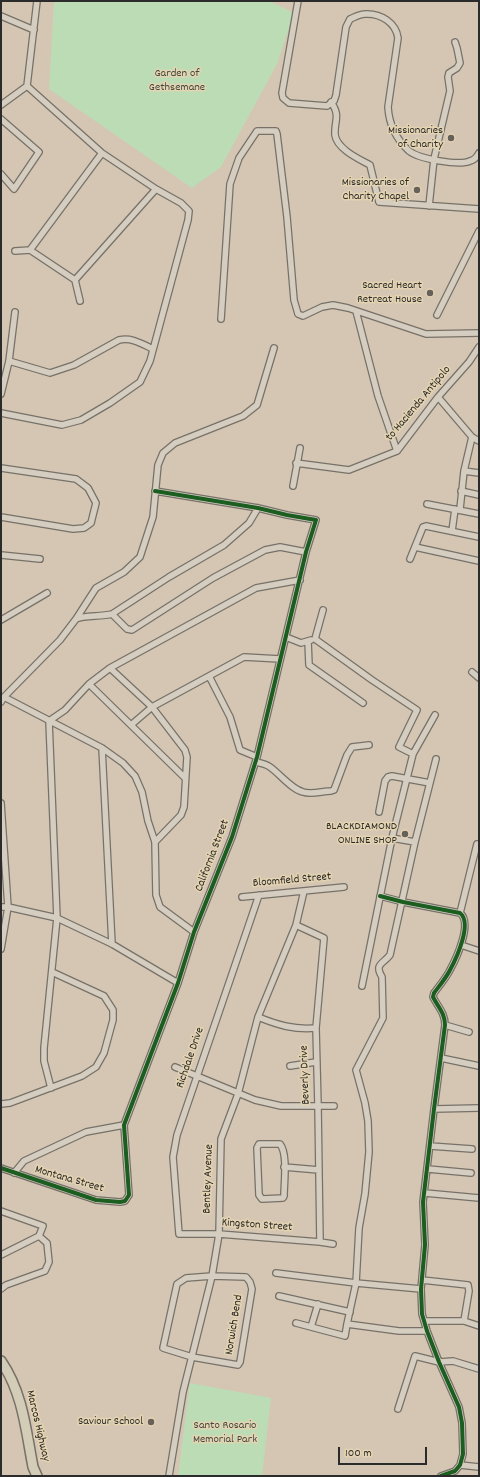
<!DOCTYPE html>
<style>
body{margin:0}
#map{position:relative;width:480px;height:1477px;overflow:hidden;background:#d4c6b3;font-family:Dekko,sans-serif}
canvas{display:block}
.frame{position:absolute;inset:0;border:2px solid #2b2b2b;pointer-events:none}
.scale{position:absolute;left:338px;top:1447px;width:89px;height:18px;box-sizing:border-box;border:2px solid #2b2b2b;border-top:0;padding-left:5px;font-size:12px;line-height:14px;white-space:nowrap;color:#2b2b2b;-webkit-text-stroke:3px #e5d4b1;paint-order:stroke}
</style>
<div id="map">
<canvas width="480" height="1477"></canvas>
<div class="frame"></div>
<div class="scale">100 m</div>
</div>
<script>
const g = document.querySelector('canvas').getContext('2d');
g.lineJoin = 'round';
function fillPath(path, color) { g.fillStyle = color; g.fill(path, 'evenodd'); }
function stroke(path, color, width, dash) { g.strokeStyle = color; g.lineWidth = width; g.lineCap = dash ? 'butt' : 'round'; g.setLineDash(dash || []); g.stroke(path); }
function write(font, color, halo, rows, align = 'center') {
  g.font = font + ' Dekko,sans-serif'; g.lineWidth = 3; g.setLineDash([]); g.textBaseline = 'middle'; g.strokeStyle = halo; g.fillStyle = color; for (const [text, x, y, turn = 0] of rows) {
    g.save(); g.translate(x, y); g.rotate((+turn || 0) * Math.PI / 180); g.textAlign = isNaN(turn) ? turn : align; if (halo) g.strokeText(text, 0, 0); g.fillText(text, 0, 0); g.restore();
  }
}
const green = new Path2D(`
 M54,1H269L294,13L277,64L221,167L192,188L49,89Z
 M190,1383L271,1398L262,1476H178Z`);
const minor = new Path2D(`
 M298,1L282,93L283,98L289,103L327,106L334,101L336,95L346,27L350,19C355,17 360,14 365,14C381,13 396,23 398,38L388,107C389,124 396,139 409,151C419,159 459,166 470,161C474,160 477,157 479,153
 M1,16L34,30
 M331,102C341,116 334,121 335,135C337,149 359,159 370,165L379,202L479,209
 M1,105L27,86
 M1,119L39,152L14,189L1,174
 M429,206L434,159L450,91L448,77L449,73L457,68L460,63L457,48L455,42
 M30,250L102,153
 M15,251L30,250L75,280L80,301
 M75,280L156,189
 M356,311L378,396L397,451
 M437,315L479,231
 M221,319L230,184L239,158L257,131H276L277,134L287,217L294,300L298,314L303,316L322,307L333,305L348,308L426,334L479,333
 M9,361L50,373L74,365L119,340C132,337 142,344 153,349
 M1,394L9,361L15,312
 M438,397L472,437L479,441
 M1,413L62,425L81,420L110,403L140,382L150,361L188,220L189,211L181,203L156,189L102,153L27,86L37,1
 M296,463L349,470L397,451L438,397L469,362L479,347
 M1,468L76,479L88,488L96,503L91,523L84,528L73,529L1,517
 M464,471L479,473
 M293,486L300,448
 M461,491L479,495
 M427,504L479,514
 M460,509L464,471L472,437
 M452,531L455,509
 M415,547L479,561
 M1,555L40,559
 M410,559L423,527L426,526L479,537
 M323,610L315,639L372,680L417,710L399,747L413,754
 M112,614L127,629L132,630L213,578L265,550L280,547L306,552
 M76,619L96,588L124,572L140,557L153,517L158,465L163,453L175,443L243,416L257,405L274,348
 M1,620L47,593
 M286,637L301,643L311,640
 M308,641L309,665L363,703
 M110,668L152,707L185,750L187,757L184,807L181,815L155,842
 M472,672L479,678
 M209,676L230,717L240,750L257,757
 M89,684L185,778
 M4,697L102,748L123,763L135,776L142,792L148,821L155,842L156,895L160,907L194,932
 M1,702L4,697L60,640L76,619C84,615 101,617 112,614L169,577L224,545L249,523L258,508
 M131,725L152,707L244,657L280,659
 M102,748L112,944
 M256,762C261,763 266,764 270,767C280,774 291,789 303,792C311,795 323,791 331,791L334,790L347,755L352,747L369,745
 M1,803L8,907L1,949
 M379,812L385,781L388,777L392,776L430,783
 M392,838L413,754L435,715
 M259,895L177,1135L173,1157L179,1234H219L320,1242L333,1244
 M380,896L403,902L460,913C473,923 456,959 450,970C446,978 440,985 434,993L433,997C438,1007 445,1013 445,1025L434,1109L423,1202L425,1245L421,1289L422,1314L427,1331L439,1362L459,1407L462,1423L463,1454L460,1465L455,1471L441,1476
 M242,897L344,887
 M1,907H8L57,918L112,944L178,983
 M460,913L477,844
 M296,925L324,938L316,1028L318,1106L320,1242
 M461,945L479,951
 M362,986L392,838L415,842
 M258,1017C278,1025 294,1030 316,1028
 M445,1025L469,1032
 M441,1058L479,1066
 M290,1066L316,1062
 M175,1067L255,1100L281,1106H334
 M51,1088L44,1061V1048L57,918L49,721L65,710L89,684L110,668L256,588L300,580
 M1,1104L10,1103L82,1076L96,1067L104,1053L113,1020V1010L104,996L52,972
 M434,1109L479,1108
 M259,1144H280C288,1154 284,1183 284,1196L283,1198L262,1199L259,1195L257,1148Z
 M430,1146L472,1149
 M284,1167L319,1170
 M1,1168L96,1200L120,1202L125,1201L129,1195L124,1125L178,983L194,932L232,837L257,757L306,552L316,520L287,515L258,508L155,491
 M428,1169L471,1173
 M14,1173L24,1161L86,1132L124,1125
 M425,1193L479,1198
 M1,1211L43,1226L39,1236L1,1255
 M276,1273L356,1283L421,1289
 M212,1276L246,1277L250,1282L252,1289L240,1362L238,1365L192,1357L163,1348L177,1284L186,1278Z
 M422,1280L468,1285L469,1291L464,1321
 M1,1289L6,1285L45,1271L49,1262L47,1243L39,1236
 M279,1296L350,1312
 M424,1321H464L479,1326
 M296,1323L345,1336L347,1324L356,1283L359,1228L365,1194L369,1152L368,1121L365,1103L356,1070L383,1018L382,977C374,964 383,964 390,955L415,842L436,759
 M347,1324L399,1331H427
 M311,1327L318,1304
 M398,1409L415,1356L439,1362L453,1361L479,1369
 M460,1465L479,1467
 M169,1476L183,1392L212,1276L219,1234L221,1139L238,1094L258,1017L296,925L304,891`);
const primary = new Path2D(`
 M1,1361C23,1393 26,1431 33,1467L37,1476`);
const cycleway = new Path2D(`
 M380,896L403,902L460,913C473,923 456,959 450,970C446,978 440,985 434,993L433,997C438,1007 445,1013 445,1025L434,1109L423,1202L425,1245L421,1289L422,1314L427,1331L439,1362L459,1407L462,1423L463,1454L460,1465L455,1471L441,1476
 M1,1168L96,1200L120,1202L125,1201L129,1195L124,1125L178,983L194,932L232,837L257,757L306,552L316,520L287,515L258,508L155,491`);
const markers = [
 [451,138,4,"#66615b"],
 [417,190,4,"#66615b"],
 [430,293,4,"#66615b"],
 [405,834,4,"#66615b"],
 [151,1422,4,"#66615b"]
];
const parkNames = [
 ["Garden of",177,74],
 ["Gethsemane",177,88],
 ["Santo Rosario",225,1426],
 ["Memorial Park",225,1440]
];
const poiNames = [
 ["Missionaries",443,131],
 ["of Charity",443,145],
 ["Missionaries of",409,183],
 ["Charity Chapel",409,197],
 ["Sacred Heart",422,286],
 ["Retreat House",422,300],
 ["BLACKDIAMOND",397,827],
 ["ONLINE SHOP",397,841],
 ["Saviour School",143,1422]
];
const streetNames = [
 ["to Hacienda Antipolo",419,404,-50],
 ["California Street",213,856,-69],
 ["Bloomfield Street",292,881,-5],
 ["Richdale Drive",191,1058,-71],
 ["Beverly Drive",306,1075,-92],
 ["Bentley Avenue",209,1179,-88],
 ["Montana Street",69,1180,16],
 ["Kingston Street",257,1226,4],
 ["Norwich Bend",235,1325,-81],
 ["Marcos Highway",37,1426,77]
];
fillPath(green, '#bcdcb6');
stroke(minor, '#777168', 8);
stroke(primary, '#777168', 12);
stroke(minor, '#d4cdc0', 5.5);
stroke(primary, '#d3ccb7', 9);
stroke(cycleway, '#1b5e20', 4);
for (const [x, y, r, color] of markers) { const dot = new Path2D(); dot.arc(x, y, r, 0, 2 * Math.PI); g.fillStyle = color; g.fill(dot); stroke(dot, '#e5d4b1', 1.5); }
write('12px', '#3e4840', '#e5d4b1', parkNames);
write('12px', '#2b2b2b', '#e5d4b1', poiNames, 'right');
write('12px', '#2b2b2b', '#e5d4b1', streetNames);
</script>
